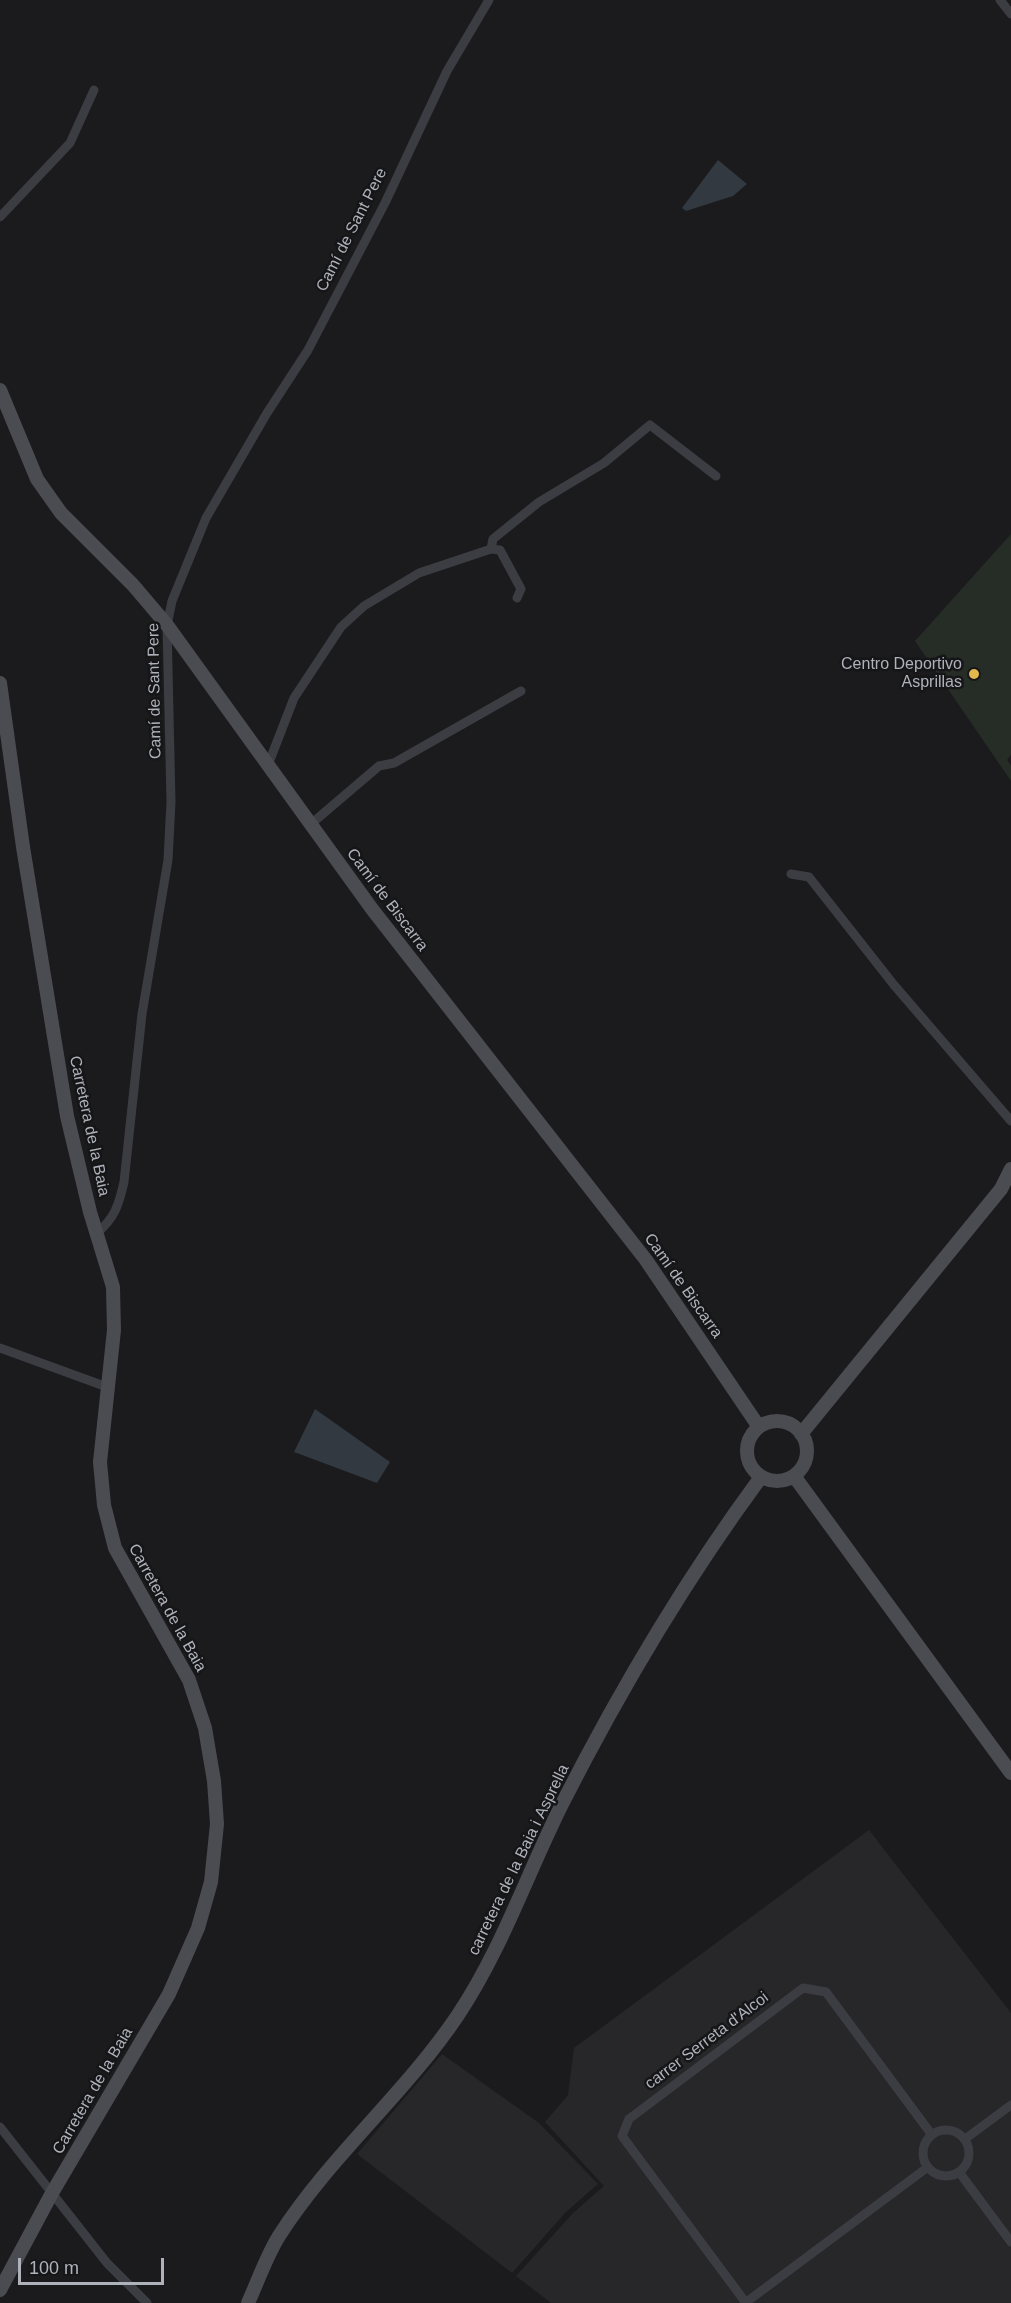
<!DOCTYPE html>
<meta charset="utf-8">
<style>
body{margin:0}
#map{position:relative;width:1011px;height:2303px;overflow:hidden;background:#1b1b1d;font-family:Helvetica,sans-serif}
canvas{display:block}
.scale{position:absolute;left:18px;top:2258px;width:146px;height:27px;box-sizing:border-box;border:3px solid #afb2bb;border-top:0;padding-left:8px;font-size:18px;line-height:21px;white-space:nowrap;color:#afb2bb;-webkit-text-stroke:4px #161618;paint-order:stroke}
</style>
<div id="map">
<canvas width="1011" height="2303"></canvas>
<div class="scale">100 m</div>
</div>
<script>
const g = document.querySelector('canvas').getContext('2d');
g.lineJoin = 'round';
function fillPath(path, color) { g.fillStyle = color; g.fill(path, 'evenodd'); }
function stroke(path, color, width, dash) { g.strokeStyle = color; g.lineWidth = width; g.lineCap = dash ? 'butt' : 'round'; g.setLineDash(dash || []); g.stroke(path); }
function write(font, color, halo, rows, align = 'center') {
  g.font = font + ' Helvetica,sans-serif'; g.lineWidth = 5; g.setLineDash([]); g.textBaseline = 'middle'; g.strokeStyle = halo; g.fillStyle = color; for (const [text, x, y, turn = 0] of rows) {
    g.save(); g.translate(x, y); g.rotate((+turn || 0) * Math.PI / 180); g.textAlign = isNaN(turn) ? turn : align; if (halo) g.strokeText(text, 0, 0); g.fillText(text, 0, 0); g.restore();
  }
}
const built = new Path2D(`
 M869,1830L1011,2013V2303H551L516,2276L573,2213L604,2186L545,2122L568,2095L574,2048Z
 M442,2054L539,2123L598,2184L566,2212L512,2273L357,2154Z`);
const green = new Path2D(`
 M1011,534V755L1007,760L1011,765V781L915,641Z`);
const water = new Path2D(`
 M718,160L747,184L733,196L686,211L682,208Z
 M315,1409L390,1462L377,1483L294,1452Z`);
const street = new Path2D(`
 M1000,0L1011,14
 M0,217L70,143L94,90
 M491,549L493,539L539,502L604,463L650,425L716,476
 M268,765L294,698L341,627L364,606L419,573L491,549L500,550L521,589L517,598
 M311,824L379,766L394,763L521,691
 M791,874L809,877L894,985L1011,1121
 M97,1233C115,1218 119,1204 124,1182L142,1014L168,860L171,802L167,625L172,601L206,518L267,413L308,350L385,203L447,71L489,0
 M0,1348L107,1387
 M0,2127L107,2263L147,2303
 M923 2153a23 23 0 1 1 46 0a23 23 0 1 1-46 0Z
 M965,2139L1011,2105
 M959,2172L1011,2242
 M745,2303L928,2167
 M746,2303L622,2136L629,2119L803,1988L826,1992L932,2135`);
const secondary = new Path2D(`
 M0,390L37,479L61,513L133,585L167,625L372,909L646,1260L759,1427
 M0,683L23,847L67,1116L90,1212L113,1287L114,1330L100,1462L104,1505L115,1548L189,1680L205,1728L214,1781L217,1824L211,1882L198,1928L169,1994L52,2193L0,2290
 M747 1451a30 30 0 1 1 60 0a30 30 0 1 1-60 0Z
 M801,1434L1001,1189L1011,1169
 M794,1476L1011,1773
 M248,2303C258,2281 266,2257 279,2236C330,2156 405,2094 458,2015C502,1949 527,1874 562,1804C620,1690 685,1580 761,1477`);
const markers = [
 [974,674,6,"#e1b84e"]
];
const streetNames = [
 ["Camí de Sant Pere",352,230,-63],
 ["Camí de Sant Pere",155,691,-91],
 ["Camí de Biscarra",387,900,53],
 ["Carretera de la Baia",89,1126,78],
 ["Camí de Biscarra",683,1286,55],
 ["Carretera de la Baia",167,1608,61],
 ["carretera de la Baia i Asprella",519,1860,-64],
 ["carrer Serreta d'Alcoi",707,2041,-37],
 ["Carretera de la Baia",93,2091,-60]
];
const poiNames = [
 ["Centro Deportivo",962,665],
 ["Asprillas",962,683]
];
fillPath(built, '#27272a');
fillPath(green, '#252d26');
fillPath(water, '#323940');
stroke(street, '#3c3d42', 9);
stroke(secondary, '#4a4c51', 14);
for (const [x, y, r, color] of markers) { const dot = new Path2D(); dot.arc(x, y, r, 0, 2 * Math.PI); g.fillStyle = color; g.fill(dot); stroke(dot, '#161618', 2); }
write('16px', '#afb2bb', '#161618', streetNames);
write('16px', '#afb2bb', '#161618', poiNames, 'right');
</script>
